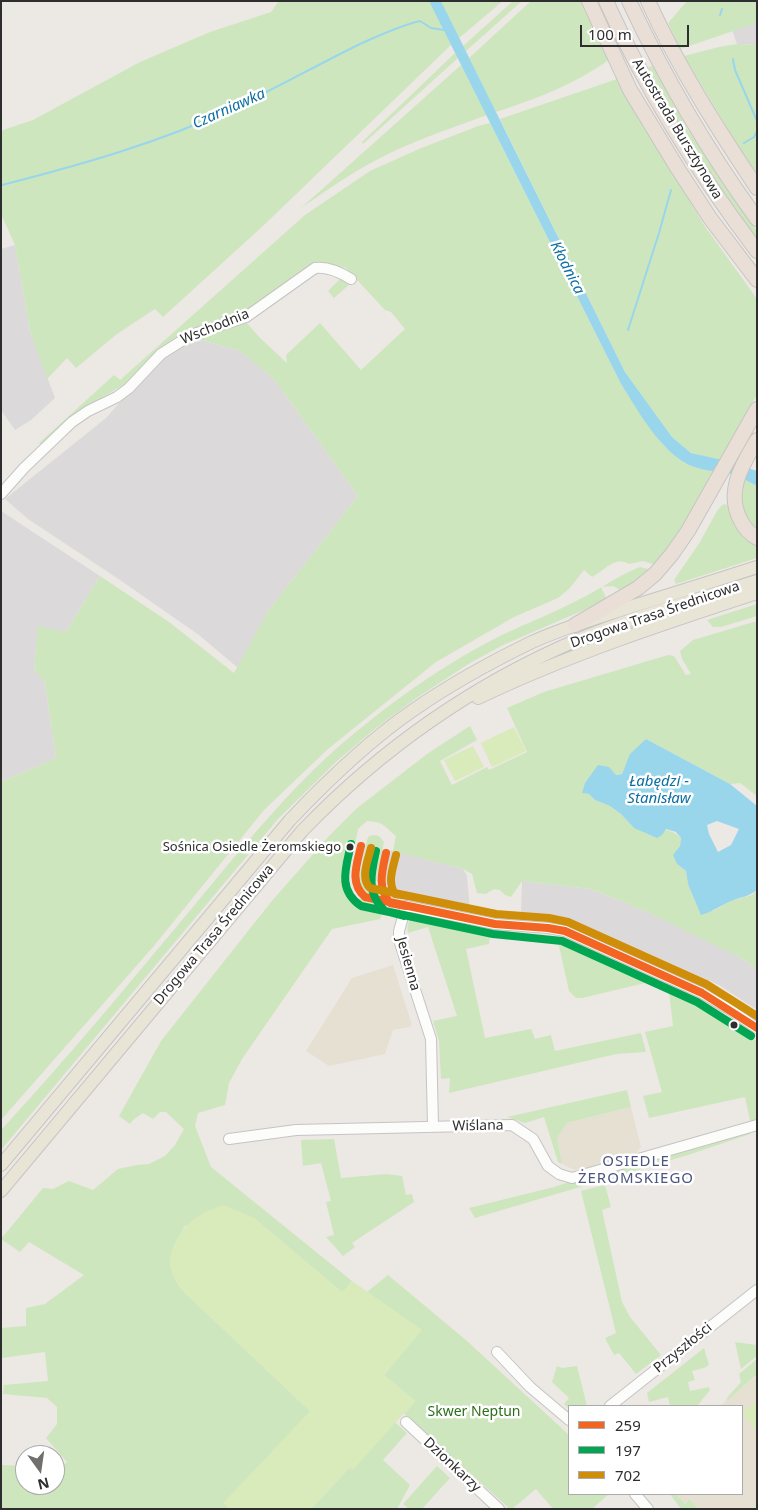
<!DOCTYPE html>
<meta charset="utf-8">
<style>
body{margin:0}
#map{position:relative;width:758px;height:1510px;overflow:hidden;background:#ece8e4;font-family:"Noto Sans",sans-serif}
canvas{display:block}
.frame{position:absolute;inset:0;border:2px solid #2e2e2e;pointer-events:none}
.legend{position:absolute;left:568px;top:1405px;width:175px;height:90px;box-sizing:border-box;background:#fff;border:1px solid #ababab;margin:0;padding:6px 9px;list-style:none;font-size:15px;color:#2e2e2e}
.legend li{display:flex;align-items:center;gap:10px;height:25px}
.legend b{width:25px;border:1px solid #ababab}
.north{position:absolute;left:15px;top:1445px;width:50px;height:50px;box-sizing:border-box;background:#fff;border:1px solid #ababab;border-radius:50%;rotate:166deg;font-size:14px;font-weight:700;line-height:20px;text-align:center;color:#2e2e2e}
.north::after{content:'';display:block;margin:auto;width:18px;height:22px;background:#706f6e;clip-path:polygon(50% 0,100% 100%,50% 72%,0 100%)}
.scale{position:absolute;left:580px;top:25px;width:109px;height:22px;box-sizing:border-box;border:2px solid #2e2e2e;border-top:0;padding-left:6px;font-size:15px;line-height:18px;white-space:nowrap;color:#2e2e2e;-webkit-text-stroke:4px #fff;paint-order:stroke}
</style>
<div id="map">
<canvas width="758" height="1510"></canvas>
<div class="frame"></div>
<ul class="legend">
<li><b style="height:6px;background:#f26522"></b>259</li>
<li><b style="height:6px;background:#00a651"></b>197</li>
<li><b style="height:6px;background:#cf8e09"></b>702</li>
</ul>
<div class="north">N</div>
<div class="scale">100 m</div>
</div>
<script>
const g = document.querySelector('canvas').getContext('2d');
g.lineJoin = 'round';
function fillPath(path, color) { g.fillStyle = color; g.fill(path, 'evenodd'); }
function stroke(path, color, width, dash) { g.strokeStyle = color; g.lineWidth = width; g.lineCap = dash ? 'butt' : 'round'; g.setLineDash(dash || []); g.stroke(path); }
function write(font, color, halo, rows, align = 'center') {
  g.font = font + ' "Noto Sans",sans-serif'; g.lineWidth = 5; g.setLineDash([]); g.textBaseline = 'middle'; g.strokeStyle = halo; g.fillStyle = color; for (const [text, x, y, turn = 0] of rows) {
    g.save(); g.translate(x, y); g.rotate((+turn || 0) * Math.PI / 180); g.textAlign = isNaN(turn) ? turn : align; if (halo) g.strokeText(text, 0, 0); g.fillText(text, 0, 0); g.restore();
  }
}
const industrial = new Path2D(`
 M722,1H757V45L737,44Z
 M15,245L30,331L55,398L31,420L15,430L1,410V249Z
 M201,340L240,351L274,379L358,496L268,611L238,668L199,635L117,578L28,519L5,499L106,418L152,366L172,350Z
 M1,511L100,576L66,632L38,627L34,669L45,683L56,758L1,782Z
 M390,850L463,869L467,876L470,911L394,896L390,893L384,878Z
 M522,881L591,889L645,911L738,956L757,969V1010L719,985L580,923L521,914Z`);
const education = new Path2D(`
 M393,965L412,1025L410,1027L393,1030L385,1054L329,1066L306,1051L352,978Z
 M631,1107L641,1147L635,1155L600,1165L574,1170L562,1164L557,1138L567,1123Z
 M757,1375V1509H697L691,1499L685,1504L676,1494H742V1406H720Z`);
const green = new Path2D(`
 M279,1H430L451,45L264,225L163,317L155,309L117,334L76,368L67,358L47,379L30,331L15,245L1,214V134L3,130L33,120L140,62L210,32L271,12Z
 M441,1H503L459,38Z
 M513,1H522L466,51L463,46Z
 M531,1H581L609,60C575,84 536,99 496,112L469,58Z
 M687,1H757V23L680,49L668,23Z
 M737,44L757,45V173L742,153L684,56L719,47Z
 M455,53L458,58L363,144L362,142Z
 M461,65L487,115C447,130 406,143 369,164C345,177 323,193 301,208Z
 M653,66L688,130L757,231V239C716,184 681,127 648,67Z
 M617,79L704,225L757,299V395L720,460L691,453L672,437L625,372L500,119Z
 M490,123L621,384L662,444L683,462L696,468L716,471L689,519L656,565L643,561L629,564C616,555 605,570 592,577L584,570L569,589L558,598L514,617L436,662L328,749L264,810L153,947L1,1120V782L56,758L45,683L34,669L38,626L66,632L100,576L169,622L234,673L268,611L358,496L274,379L240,351L201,340L172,350L194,336L245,321L261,339L287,363L286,355L320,323L361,370L405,329L391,312L385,310L346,268L324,264L304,269L262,302L239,316L160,351L125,384L79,411L46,443L42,446L39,443L114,375L120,380L305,215L370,171L419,149L478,126Z
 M342,277L350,284L334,298L328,291Z
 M743,479L757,486V533C739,516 740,501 743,479Z
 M725,504L729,506L743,535L757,546V558L676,584L674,580L700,542L717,511L722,505Z
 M640,567L652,570L622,591L613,586L601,587L607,600L503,645L470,663L415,699L376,728L336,762L278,819L1,1150V1130C68,1058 130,982 193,907C241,849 288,790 345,741C391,702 446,663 500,636C527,623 556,612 582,598C602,588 619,575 640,567Z
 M757,604V616L721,627H713L707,620Z
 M757,621V796L740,783L730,784L646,739L625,767L622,774L616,775L611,771L582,793L589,794L595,800L610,806L621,814L634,828C650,828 670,826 681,838L677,864L686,871L688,884L713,911L733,900L752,895L757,890V969L738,956L712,944L645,911L591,889L522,881L511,897L505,895L500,890L494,889L486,894L477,893L472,874L463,869L393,851L396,836C383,826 385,822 367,821L358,829L347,885L351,895L362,900L385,906L380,919L332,929L242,1059L229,1083L225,1105L198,1113L195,1126L211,1167L352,1281L343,1293L254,1218L185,1226C171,1250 164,1266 182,1290L310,1411L370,1400L407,1433L383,1460L410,1485L397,1509H311L350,1467L224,1503L230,1509H1V1465L25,1466V1485H55V1472L67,1462L46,1438L57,1424V1407L47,1398L3,1394L4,1385L48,1381L45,1352L2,1358L1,1328L26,1326V1308L45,1304L84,1275L29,1242L20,1252L1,1239L43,1188L53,1189L69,1181L93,1190L118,1169L137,1165L149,1164L165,1156L175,1145L184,1129L166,1112H160L153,1119L143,1113L133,1120L130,1124L119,1116L161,1041L271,902L329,836L356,809L427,754L470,726L477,740L440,761L452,785L487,767L489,770L527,752L507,708L544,692L668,655L674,656L686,675L691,674L682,659L680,651L693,640Z
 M374,835L379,836L384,842L376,882L381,899L364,891L358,882L367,840L369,836Z
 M414,915L485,929L490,934L489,944L466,949L485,1038L531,1029L535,1039L551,1035L555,1051L641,1033L646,1052L616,1054L449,1093L450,1078L441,1079L439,1041L433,1021L457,1016L428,927L408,933C407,925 408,920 414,915Z
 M557,937L566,939L658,980L582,998H576L569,991Z
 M678,991L757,1041V1119L750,1121L745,1097L649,1118L643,1096L662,1092L645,1032L673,1026L669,992Z
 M627,1090L631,1107L567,1123L557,1138L562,1164L558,1162L544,1117L525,1123L507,1117Z
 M749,1130L750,1134L688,1155L475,1218L469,1208L554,1187L575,1180Z
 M334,1139L341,1178L387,1174L402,1176L406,1195L412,1194L414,1202L352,1243L355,1247L343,1256L326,1237L334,1235L326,1202L331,1201L321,1163L303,1166L301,1140Z
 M605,1185L611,1207L602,1210L622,1302L630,1317L661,1355L636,1374L619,1353L614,1355L605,1338L616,1333L581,1191Z
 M388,1275L467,1341L569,1435V1494H609L592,1509H553L536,1489L512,1509H510L404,1414L415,1401L384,1375L421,1330L367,1292Z
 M735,1342L757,1345V1356L741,1369Z
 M704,1348L709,1365L704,1368L692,1371L695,1380L688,1382L690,1391L709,1387L710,1390L698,1405L696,1406H670L668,1397L649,1402L647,1393Z
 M757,1359V1377L755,1376L728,1400L726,1399L741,1382L739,1374Z
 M557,1366L562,1368L577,1366L587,1406H569V1409L564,1404L569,1398L552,1382Z
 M437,1466L450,1478L422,1509H409L403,1504Z
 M670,1494H676L685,1504L690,1499L697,1508L681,1509Z`);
const pitch = new Path2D(`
 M514,727L526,751L492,767L481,743Z
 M473,746L484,767L455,781L444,760Z
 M224,1205L254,1218L342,1292L352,1281L422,1330L384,1375L415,1401L353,1470L349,1468L311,1509H230L223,1503L310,1411L182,1290C177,1282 171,1274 170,1265C169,1245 185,1223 202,1214C208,1210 217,1208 224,1205Z
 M757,1401V1432L742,1413Z`);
const water = new Path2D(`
 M429,1H441L625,372L672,437L691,453L727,461L757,471V486C747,481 738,476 728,473C717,471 705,471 694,467C662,455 639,412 621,384Z
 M646,739L730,784L757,806V890C749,897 740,897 731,901C720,906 712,912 701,915L688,884L686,871L677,864L673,855L680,846L681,838L676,832L666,829L662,835L657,838L634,828L621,814L610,806L595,800L589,794L582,793L585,783L598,765L609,767L616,775L622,774L630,754ZM717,821L739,829L731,845L718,852L709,834L707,825Z`);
const stream = new Path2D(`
 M720,15L722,9
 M733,59L735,70L757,121
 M744,143L754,137L757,131
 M2,185C80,165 158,143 232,109C275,89 317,65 360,44C380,35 399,26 420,21L431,28L444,30
 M628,330L659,233L671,190`);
const minor = new Path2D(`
 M1,494L24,468L72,422L88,411L117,397L129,388L161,354L191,335L246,317L315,268C328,266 340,272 351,279
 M433,1126L431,1039L399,940V931L406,906L495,924L548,928L565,931L702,993L729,1009L757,1028
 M229,1139L296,1130L512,1125L533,1139L548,1166L559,1174L572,1178L757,1125
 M497,1352L530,1387L569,1420
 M610,1406L757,1290
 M406,1422L499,1509
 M635,1494L648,1509`);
const major = new Path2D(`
 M478,698C568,655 662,624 757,593
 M1,1165L290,820C327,781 367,742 412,711C449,685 489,663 530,643C562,628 596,618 630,607C672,594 714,581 757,567
 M1,1191L302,831C381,749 472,685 577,640C635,616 697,600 757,581`);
const highway = new Path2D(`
 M589,1L630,90L678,169L710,218L757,280
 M606,1C646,90 698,173 757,251
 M629,1C665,78 707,150 757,219
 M648,1C678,67 717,128 757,188
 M757,440C742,465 725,492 741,521C744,527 750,534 757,538
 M575,625L638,588L655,574L672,554L688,531L757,409`);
const bus1 = new Path2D(`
 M361,846C357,864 349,883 365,897L495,924L548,928L565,931L702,993L757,1028
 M386,853C382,871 377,888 390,903L406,906`);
const bus2 = new Path2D(`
 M351,844C346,867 337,890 361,906L493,934L562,941L697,1002L751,1036
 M376,851C371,873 366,894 385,911L404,916`);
const bus3 = new Path2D(`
 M371,848C368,860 360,878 370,888L496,914L549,918L568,922L706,984L757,1016
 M396,855C393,868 387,882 395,894L408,896`);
const markers = [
 [350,847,4.5,"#2e2e2e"],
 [734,1025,4.5,"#2e2e2e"]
];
const busNames = [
 ["Sośnica Osiedle Żeromskiego",341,847]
];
const streetNames = [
 ["Autostrada Bursztynowa",677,129,59],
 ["Wschodnia",215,327,-22],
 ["Drogowa Trasa Średnicowa",655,615,-19],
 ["Drogowa Trasa Średnicowa",214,935,-50],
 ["Jesienna",408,964,74],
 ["Wiślana",478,1126,-1],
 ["Przyszłości",683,1348,-39],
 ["Dzionkarzy",452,1465,43]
];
const parkNames = [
 ["Skwer Neptun",474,1412]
];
const waterNames = [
 ["Czarniawka",229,109,-24],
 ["Kłodnica",567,268,63],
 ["Łabędzi -",659,782],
 ["Stanisław",659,799]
];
const neighbourhoodNames = [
 ["OSIEDLE",636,1162],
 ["ŻEROMSKIEGO",636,1179]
];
fillPath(industrial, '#dcd9db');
fillPath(education, '#e6e0d3');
fillPath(green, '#cee6be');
fillPath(pitch, '#d9eabb');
fillPath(water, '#99d6ec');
stroke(stream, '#99d6ec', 2);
stroke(minor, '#c5c4c5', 12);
stroke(major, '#c6c5c4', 14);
stroke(highway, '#c6c5c4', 16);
stroke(minor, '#fcfcfb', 10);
stroke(major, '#e8e4d6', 12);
stroke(highway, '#eadfd6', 14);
stroke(bus1, '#f26522', 8);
stroke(bus2, '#00a651', 8);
stroke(bus3, '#cf8e09', 8);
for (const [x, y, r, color] of markers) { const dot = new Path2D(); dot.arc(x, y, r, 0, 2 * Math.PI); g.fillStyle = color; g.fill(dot); stroke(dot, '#fff', 2); }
write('13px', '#2e2e2e', '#fff', busNames, 'right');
write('14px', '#2e2e2e', '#fff', streetNames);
write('14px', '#2c6e1b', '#fff', parkNames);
write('italic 15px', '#0d6fa3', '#fff', waterNames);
g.letterSpacing = '1px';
write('15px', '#4d5680', '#fff', neighbourhoodNames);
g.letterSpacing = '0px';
</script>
